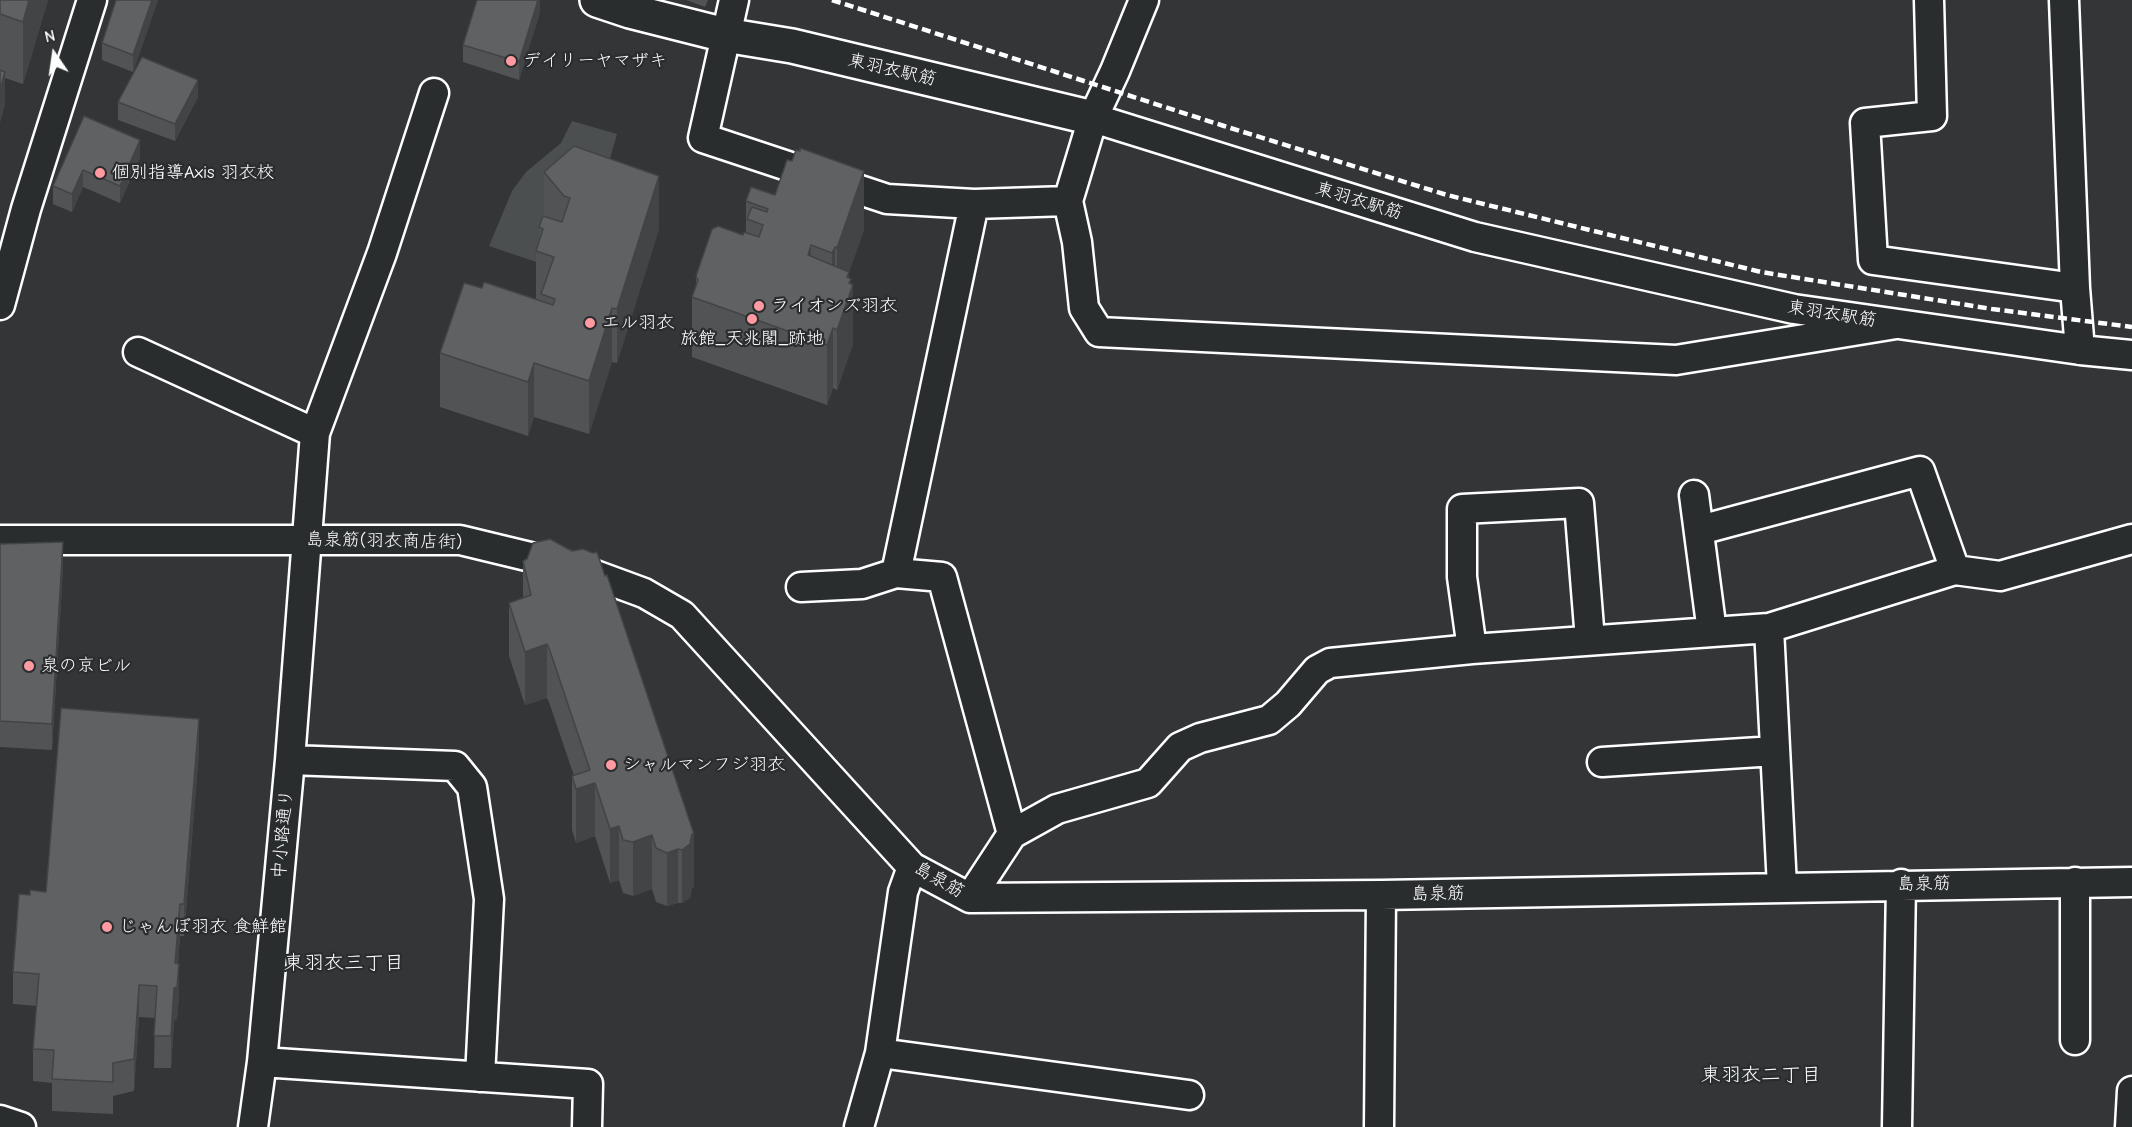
<!DOCTYPE html>
<meta charset="utf-8">
<style>
body{margin:0}
#map{position:relative;width:2132px;height:1127px;overflow:hidden;background:#333536;font-family:"Comic Neue",sans-serif}
canvas{display:block}
.north{position:absolute;left:24px;top:24px;width:60px;height:60px;-webkit-text-stroke:4px #2a2d2e;paint-order:stroke;rotate:347deg;font-size:16px;font-weight:700;line-height:24px;text-align:center;color:#fff}
.north::after{content:'';display:block;margin:auto;width:21px;height:27px;background:#fff;clip-path:polygon(50% 0,100% 100%,50% 72%,0 100%)}
</style>
<div id="map">
<canvas width="2132" height="1127"></canvas>
<div class="north">N</div>
</div>
<script>
const g = document.querySelector('canvas').getContext('2d');
g.lineJoin = 'round';
function fillPath(path, color) { g.fillStyle = color; g.fill(path, 'evenodd'); }
function stroke(path, color, width, dash) { g.strokeStyle = color; g.lineWidth = width; g.lineCap = dash ? 'butt' : 'round'; g.setLineDash(dash || []); g.stroke(path); }
function write(font, color, halo, rows, align = 'center') {
  g.font = font + ' "Comic Neue","Klee One",sans-serif'; g.lineWidth = 4.5; g.setLineDash([]); g.textBaseline = 'middle'; g.strokeStyle = halo; g.fillStyle = color; for (const [text, x, y, turn = 0] of rows) {
    g.save(); g.translate(x, y); g.rotate((+turn || 0) * Math.PI / 180); g.textAlign = isNaN(turn) ? turn : align; if (halo) g.strokeText(text, 0, 0); g.fillText(text, 0, 0); g.restore();
  }
}
const green = new Path2D(`
 M572,121L617,134L597,204L539,263L489,246L512,191L526,172L561,143Z`);
const minor = new Path2D(`
 M734,0L703,138L887,199L974,204
 M1144,0L1115,71L1093,118L1068,201L1077,242L1084,308L1099,332L1676,360L1896,324
 M1929,0L1932,116L1865,123L1873,260L2075,288
 M2064,0L2075,288L2080,350
 M1093,118L1475,237L1794,309L2080,350L2132,355
 M0,305L26,209L92,0
 M138,352L315,433
 M1694,495L1712,632
 M1700,530L1920,471L1955,570
 M0,540H460L576,568L644,593L682,615L912,867L970,898L1381,895L2132,882
 M801,587L862,584L896,573
 M1769,628L1782,887
 M1472,649L1462,577V509L1579,503L1590,640
 M290,760L455,766L472,787L489,899L480,1077
 M1602,762L1775,751
 M1012,834L1057,809L1148,783L1180,747L1200,738L1269,720L1288,704L1317,670L1330,663L1472,649L1769,628L1955,570L2000,576L2132,539
 M2075,882V1040
 M970,898L1012,834L942,577L896,573L974,204L1068,201
 M880,1053L1189,1095
 M262,1062L588,1084L587,1127
 M0,1120L21,1127
 M253,1127L262,1062L290,760L315,433L382,253L434,93
 M859,1127L880,1053L903,892L912,867
 M1379,1127L1381,895
 M1897,1127L1901,884
 M2130,1127L2132,1091`);
const tertiary = new Path2D(`
 M597,0L630,11L725,35L792,46L1093,118`);
const rail = new Path2D(`
 M832,0L1224,126L1447,195L1761,272L1992,309L2132,327`);
const wall = new Path2D(`
 M0,0H48L23,84L5,78V104L0,122Z
 M158,0L133,72L102,60V43Z
 M540,0V12L519,80L463,62V45Z
 M686,0H708L705,7Z
 M198,97L175,141L118,120V102Z
 M84,116L140,158L120,203L83,187L72,212L53,204V186Z
 M544,172L659,229L617,363L612,362L589,434L534,417L528,436L440,407V353L482,288L536,299V251L539,241V227L544,216Z
 M746,201L864,230L849,272V278L851,284L853,344L837,390L833,388L827,405L692,357V297L696,285V276L746,233Z
 M0,544L63,567L52,750L0,747Z
 M572,551L593,553L694,887L692,888L690,898L682,903H678L667,906L656,902L652,889L633,896L623,893L619,880L610,883L595,836L576,843L572,830V776H574L549,702L547,698L525,705L509,656V603L523,598V561Z
 M199,751L184,936H180L178,964L179,996L177,1019L174,1021L171,1068H154L155,1018L139,1017L134,1091L113,1096V1114L52,1111V1083L33,1081V1049L37,1006L13,1004V972L30,895L46,892Z`);
const shadedWall = new Path2D(`
 M29,0H48L23,84V22Z
 M152,0H158L133,72V55Z
 M538,0H540V12L519,80V62Z
 M5,72V104L0,122V90Z
 M198,80V97L175,141V124Z
 M140,140V158L120,203V186Z
 M83,170V187L72,212V194Z
 M864,171V230L849,272V297V283L851,279V291L853,285V344L837,390V248Z
 M659,176V229L617,363V309Z
 M811,245V305L808,255Z
 M835,247V307L832,313V253Z
 M612,308V362L589,434V381Z
 M833,328V388L827,405V345Z
 M534,363V417L528,436V382Z
 M63,542V567L52,750V724Z
 M547,644V698L525,705V652Z
 M199,719V751L184,936V904Z
 M595,783V836L576,843V789Z
 M619,826V880L610,883V829Z
 M692,834H694V887L692,888L690,898L682,903V850Z
 M652,835V889L633,896V842Z
 M678,849V903L667,906V853Z
 M180,904V936L176,988L179,964V996L177,1019L174,1021L171,1068V1036L175,963Z
 M139,985V1017L134,1091V1059Z`);
const building = new Path2D(`
 M0,0H29L23,22L0,14Z
 M116,0H152L133,55L102,43Z
 M477,0H538L519,62L463,45Z
 M142,57L198,80L175,124L118,102Z
 M0,70L5,72L0,90Z
 M84,116L140,140L120,186L83,170L72,194L53,186Z
 M574,146L659,176L617,309L612,308L589,381L534,363L528,382L440,353L464,283L482,288L484,282L553,305L555,299L541,294L554,257L536,251L543,229L539,227L543,216L562,222L570,198L564,196L544,172Z
 M800,148L864,171L837,248L835,247L832,253L811,245L808,255L849,272L847,277L851,279L849,283L853,285L837,330L833,328L827,345L692,297L698,280L696,276L712,229L718,226L743,235L744,232L759,237L763,225L747,219L752,207L767,212L768,209L746,201L751,187L775,195L787,160L792,161L796,150L800,151Z
 M550,539L572,551L583,549L593,553L597,552L605,576L607,575L694,834H692L690,844L682,850L678,849L667,853L656,848L652,835L633,842L623,840L619,826L610,829L595,783L576,789L572,776L590,770L549,648L547,644L525,652L509,603L531,595L523,561L527,559L533,543Z
 M63,542L52,724L0,721V544Z
 M61,708L199,719L184,904H180L175,963L179,964L177,987L174,988L171,1036H154L157,986L139,985L134,1059L113,1063V1082L52,1079L54,1050L33,1049L39,974L13,972L19,894L30,895V890L46,892Z`);
const markers = [
 [511,61,6,"#ff9aa2"],
 [100,173,6,"#ff9aa2"],
 [759,306,6,"#ff9aa2"],
 [752,319,6,"#ff9aa2"],
 [590,323,6,"#ff9aa2"],
 [29,666,6,"#ff9aa2"],
 [611,765,6,"#ff9aa2"],
 [107,927,6,"#ff9aa2"]
];
const poiNames = [
 ["デイリーヤマザキ",523,61],
 ["個別指導Axis 羽衣校",112,173],
 ["ライオンズ羽衣",771,306],
 ["エル羽衣",602,323],
 ["旅館_天兆閣_跡地",752,339,"center"],
 ["泉の京ビル",41,666],
 ["シャルマンフジ羽衣",623,765],
 ["じゃんぼ羽衣 食鮮館",119,927]
];
const streetNames = [
 ["東羽衣駅筋",892,70,13],
 ["東羽衣駅筋",1359,201,17],
 ["東羽衣駅筋",1832,314,9],
 ["島泉筋(羽衣商店街)",384,541,1],
 ["中小路通り",283,834,-85],
 ["島泉筋",939,880,30],
 ["島泉筋",1924,884,-1],
 ["島泉筋",1438,894,-1]
];
const neighbourhoodNames = [
 ["東羽衣三丁目",344,963],
 ["東羽衣二丁目",1761,1075]
];
fillPath(green, '#4c4f50');
stroke(minor, '#fff', 33);
stroke(tertiary, '#fff', 38);
stroke(minor, '#2a2d2e', 28);
stroke(tertiary, '#2a2d2e', 33);
stroke(rail, '#fff', 4.5, [9, 4.5]);
fillPath(wall, '#525354');
fillPath(shadedWall, '#424445');
fillPath(building, '#5f6162');
stroke(building, '#424445', 1.5);
for (const [x, y, r, color] of markers) { const dot = new Path2D(); dot.arc(x, y, r, 0, 2 * Math.PI); g.fillStyle = color; g.fill(dot); stroke(dot, '#2a2d2e', 2); }
write('18px', '#fff', '#2a2d2e', poiNames, 'left');
write('18px', '#fff', '#2a2d2e', streetNames);
write('20px', '#fff', '#2a2d2e', neighbourhoodNames);
</script>
